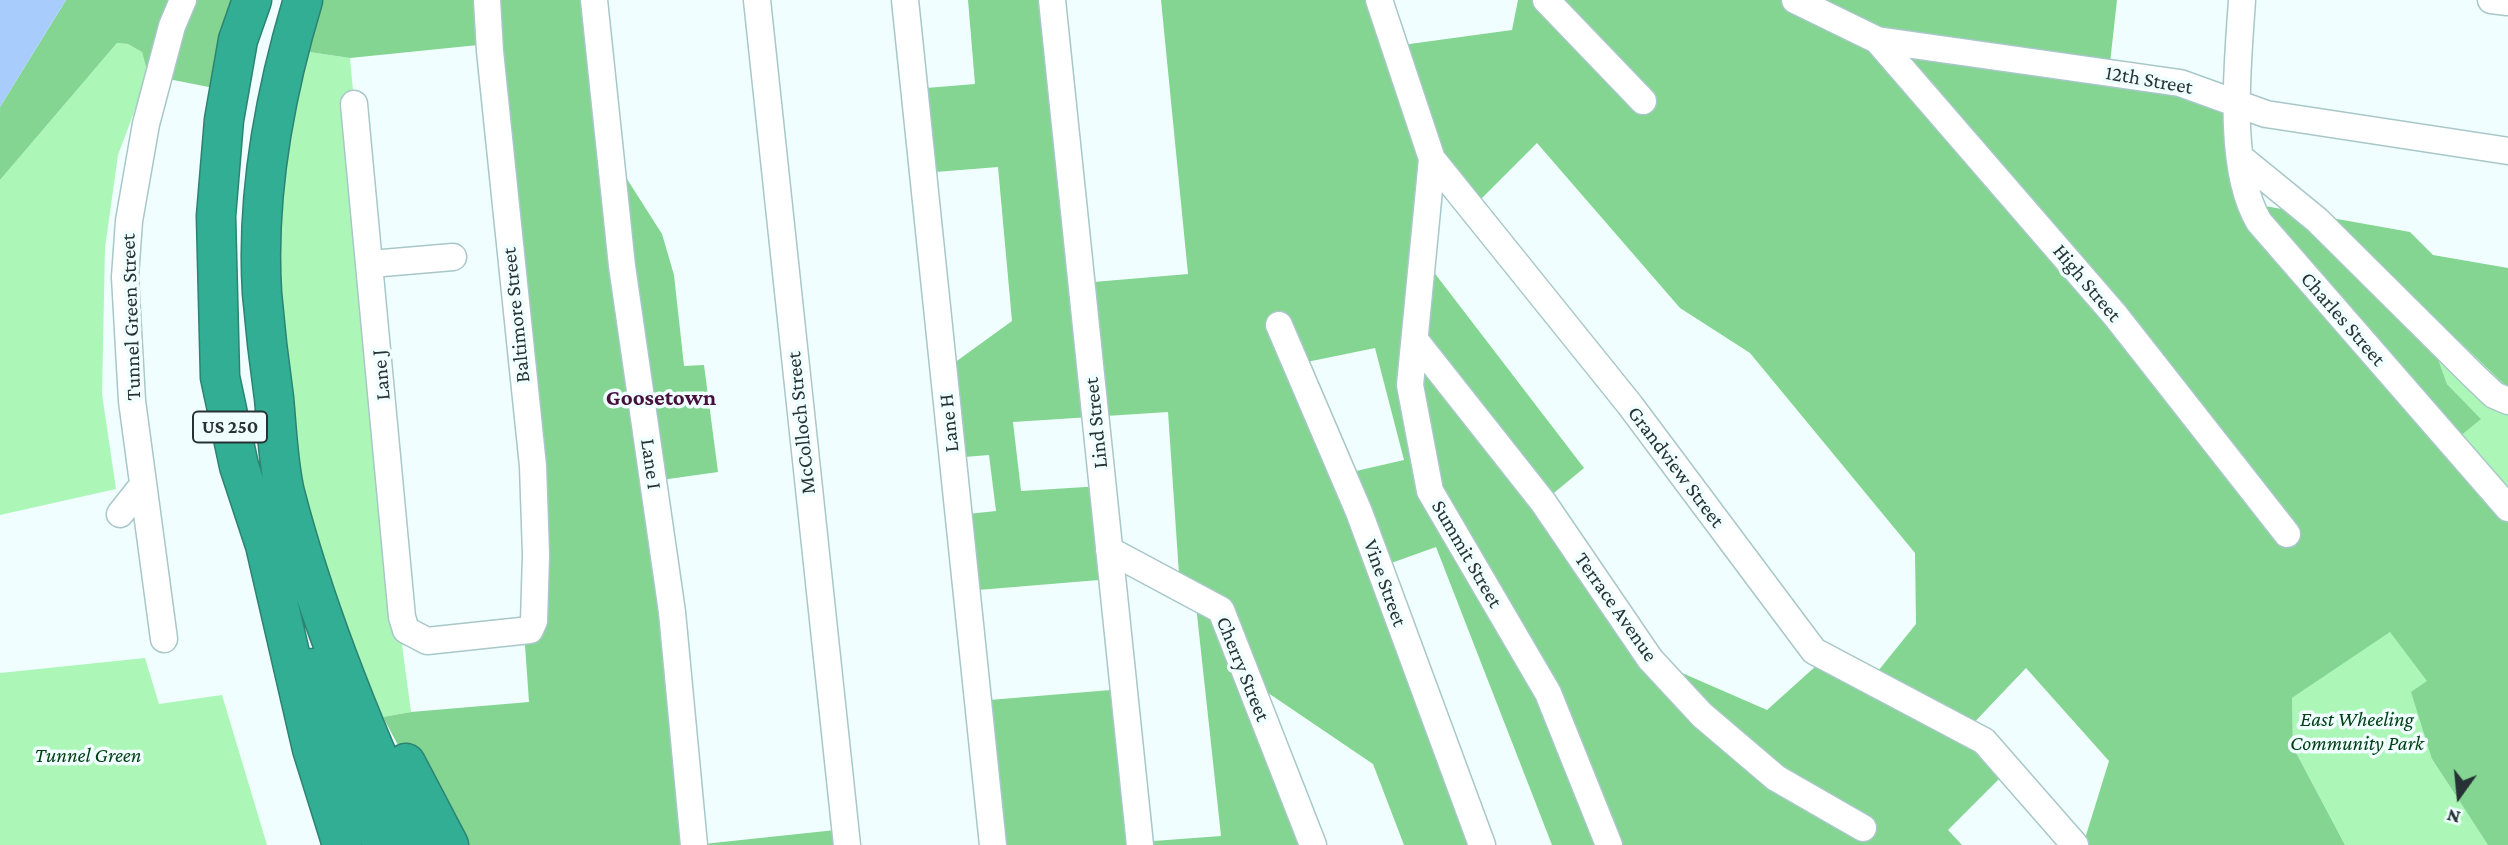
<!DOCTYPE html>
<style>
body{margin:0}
#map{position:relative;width:2508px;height:845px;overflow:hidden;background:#f1feff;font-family:"Crimson Pro",serif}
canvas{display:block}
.north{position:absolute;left:2424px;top:761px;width:70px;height:70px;-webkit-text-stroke:5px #f1feff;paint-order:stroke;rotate:195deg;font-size:19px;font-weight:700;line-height:28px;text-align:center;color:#263233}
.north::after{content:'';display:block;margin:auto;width:24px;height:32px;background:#263233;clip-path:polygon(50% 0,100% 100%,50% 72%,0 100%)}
</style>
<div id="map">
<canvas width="2508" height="845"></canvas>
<div class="north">N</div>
</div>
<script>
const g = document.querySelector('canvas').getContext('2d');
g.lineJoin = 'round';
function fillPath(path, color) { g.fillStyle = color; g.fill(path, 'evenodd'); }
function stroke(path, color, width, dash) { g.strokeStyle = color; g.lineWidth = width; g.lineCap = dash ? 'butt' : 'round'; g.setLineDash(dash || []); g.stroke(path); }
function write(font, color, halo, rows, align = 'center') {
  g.font = font + ' "Crimson Pro",serif'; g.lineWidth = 7; g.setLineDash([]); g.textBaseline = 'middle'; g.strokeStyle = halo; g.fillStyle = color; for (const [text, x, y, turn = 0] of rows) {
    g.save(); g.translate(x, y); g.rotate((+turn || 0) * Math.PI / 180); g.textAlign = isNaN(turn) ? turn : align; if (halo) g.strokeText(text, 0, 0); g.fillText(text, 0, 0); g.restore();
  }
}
const green = new Path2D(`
 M117,43L128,44L142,52L148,75L118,155L105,248L102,394L116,489L0,515V180Z
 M289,49L350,58L402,617L419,639L402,645L411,712L383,717L343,619L294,474L271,379Z
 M2457,339L2508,388V508L2452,443L2480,418L2447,384L2438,359Z
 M2432,603V759L2488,845H2345L2293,747L2292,698Z
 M145,658L159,704L222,695L267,845H0V673Z`);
const forest = new Path2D(`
 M66,0H253L229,91L148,75L142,52L128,44L117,43L0,180V107Z
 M303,0H595L611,154L662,234L674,275L684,366L704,365L718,472L654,481L694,845L845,829L847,845H451L383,717L411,712L529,702L524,631L534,621L488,44L350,58L289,49Z
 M968,0H1052L1082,283L1188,274L1161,0H1379L1395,46L1512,30L1518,0H2117L2109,72L2237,103L2248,203L2410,232L2433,255L2508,268V388L2457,339L2438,359L2447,384L2481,419L2453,442L2508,508V845H2488L2432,759L2411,692L2427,681L2390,632L2292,698L2293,747L2345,845H2083L2109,761L2026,668L1966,731L2009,769L1948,830L1962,845H1552L1436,547L1380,567L1482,845H1404L1373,764L1249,680L1313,845H993L977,701L1123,689L1140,842L1221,836L1195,596L1180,589L1168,412L1013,422L1021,491L1102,486L1111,579L966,591L958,515L996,511L989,455L952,458L943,371L1012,321L998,167L923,173L914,89L975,84ZM1537,143L1680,308L1750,353L1915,553L1916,624L1870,681L1826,657L1767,710L1650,659L1543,502L1584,468L1423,258L1433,160L1472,208ZM1375,348L1404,460L1343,474L1297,364Z`);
const water = new Path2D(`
 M0,0H66L0,107Z`);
const minor = new Path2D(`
 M594,0L622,266L672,612L694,845
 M757,0L847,845
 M905,0L993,845
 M1052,0L1140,845
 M1379,0L1432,159L1630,405L1814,651L1984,741L2075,845
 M1546,0L1643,101
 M1795,0L1877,40L2180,83L2266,114L2508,151
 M2242,0C2238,64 2226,166 2259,222L2508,508
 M2491,0L2508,2
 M1877,40L2115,315L2287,534
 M354,104L402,617L406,630L427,641L530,630L534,621L536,555L533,466L490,51L487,0
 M2241,158L2317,220L2472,374L2494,395L2508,401
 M1432,159L1410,385L1430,491L1548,693L1609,845
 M371,264L453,257
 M1279,325L1359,512L1482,845
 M1415,340L1543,502L1650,659L1702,715L1776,778L1863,828
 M120,514L143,485
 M1109,550L1221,610L1313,845
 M164,639L132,401L125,277L129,221L146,124L172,26L183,0`);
const highway = new Path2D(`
 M252,0L238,40L224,120L216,216L220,377L239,466L265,545L312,749L342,845
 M303,0C275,93 256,195 262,293C265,328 269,363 274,398C277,429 278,463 285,493C316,613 365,733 417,845
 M313,668L382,845
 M406,763L449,845`);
const shields = [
 [230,427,74]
];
const shieldNames = [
 ["US 250",230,427]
];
const streetNames = [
 ["12th Street",2149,80,10],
 ["High Street",2087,283,50],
 ["Baltimore Street",516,315,-96],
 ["Tunnel Green Street",131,317,-92],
 ["Charles Street",2343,319,49],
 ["Lane J",381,375,-95],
 ["McColloch Street",801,423,-96],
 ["Lane H",949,423,-96],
 ["Lind Street",1096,423,-96],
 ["Lane I",651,464,82],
 ["Grandview Street",1676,467,53],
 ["Summit Street",1467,554,60],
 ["Vine Street",1385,583,70],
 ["Terrace Avenue",1616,607,55],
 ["Cherry Street",1243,669,68]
];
const parkNames = [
 ["East Wheeling",2357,720],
 ["Community Park",2357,744],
 ["Tunnel Green",88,756]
];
const neighbourhoodNames = [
 ["Goosetown",661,398]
];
fillPath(green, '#acf7b7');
fillPath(forest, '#83d591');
fillPath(water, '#a8ccfb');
stroke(minor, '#a8c7c9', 29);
stroke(highway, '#2d8372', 41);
stroke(minor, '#fff', 26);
stroke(highway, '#31ae94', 38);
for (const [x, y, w] of shields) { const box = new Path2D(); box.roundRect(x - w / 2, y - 15.5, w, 31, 5); g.fillStyle = '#f1feff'; g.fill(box); stroke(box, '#263233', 2); }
write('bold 19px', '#263233', null, shieldNames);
write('21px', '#263233', '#f1feff', streetNames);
write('italic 21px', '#003f14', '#f1feff', parkNames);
write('bold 23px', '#45103d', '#f1feff', neighbourhoodNames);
</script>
